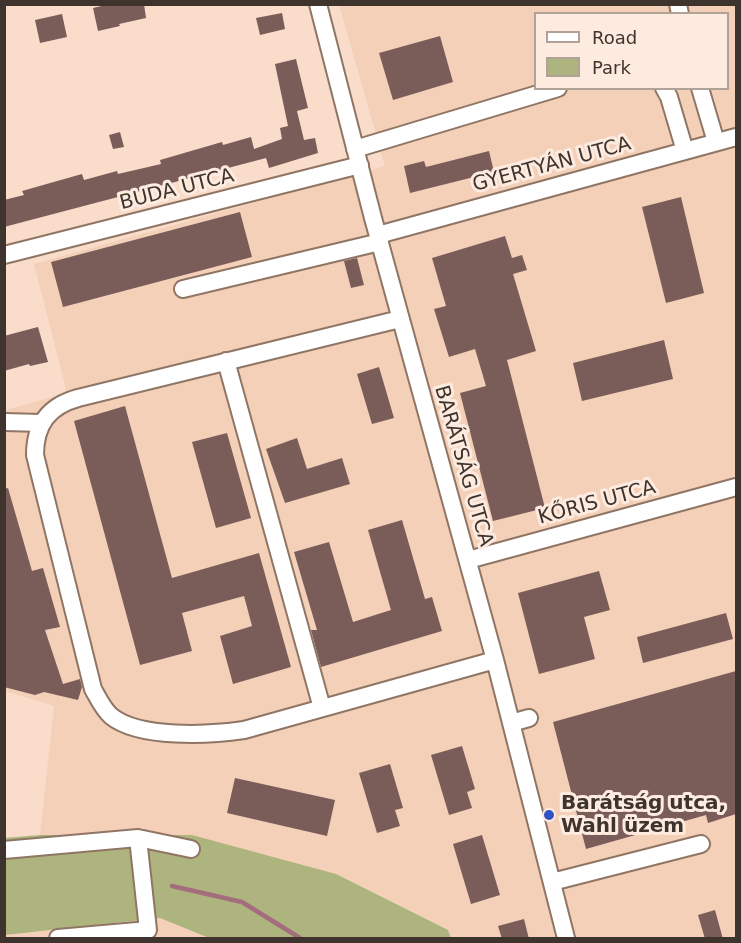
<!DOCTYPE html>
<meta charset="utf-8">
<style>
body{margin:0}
#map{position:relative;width:741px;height:943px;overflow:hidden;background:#f9dcc9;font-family:"DejaVu Sans",sans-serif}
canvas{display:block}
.frame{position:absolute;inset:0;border:6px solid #3f342d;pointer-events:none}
.legend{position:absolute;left:534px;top:12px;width:195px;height:78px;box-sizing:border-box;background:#fdebe0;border:2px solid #b1a298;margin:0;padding:8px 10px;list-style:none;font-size:18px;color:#3f342d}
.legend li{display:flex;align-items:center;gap:12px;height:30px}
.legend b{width:30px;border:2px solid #b1a298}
</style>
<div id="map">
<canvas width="741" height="943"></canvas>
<div class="frame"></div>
<ul class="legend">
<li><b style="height:8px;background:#fff"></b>Road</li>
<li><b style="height:16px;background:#aeb47e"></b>Park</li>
</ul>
</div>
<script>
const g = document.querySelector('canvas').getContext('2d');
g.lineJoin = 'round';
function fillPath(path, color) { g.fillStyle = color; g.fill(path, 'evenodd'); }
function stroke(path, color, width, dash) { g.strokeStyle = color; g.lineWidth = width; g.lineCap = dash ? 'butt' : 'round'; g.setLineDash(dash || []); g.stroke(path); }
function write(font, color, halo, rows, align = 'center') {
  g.font = font + ' "DejaVu Sans",sans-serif'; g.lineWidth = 6; g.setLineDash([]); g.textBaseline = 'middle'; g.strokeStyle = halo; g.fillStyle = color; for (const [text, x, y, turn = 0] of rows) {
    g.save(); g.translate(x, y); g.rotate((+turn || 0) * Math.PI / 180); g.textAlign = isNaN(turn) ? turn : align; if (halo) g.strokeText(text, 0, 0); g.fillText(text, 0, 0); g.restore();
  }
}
const built = new Path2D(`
 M339,5H736V938H451L448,930L192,835H40L54,706L5,691V410L67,393L34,264L385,166ZM536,14H728V88H536Z
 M160,918L209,938H5L4,935Z`);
const green = new Path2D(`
 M40,835H192L336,874L448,930L451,938H209L160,918L5,935L4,838Z`);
const stream = new Path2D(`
 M172,886L242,902L300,938`);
const building = new Path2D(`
 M110,4H144L146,18L119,24L120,26L98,31L93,8Z
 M282,13L285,29L260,35L256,18Z
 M62,14L67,37L40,43L35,20Z
 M440,36L453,82L393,100L379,53Z
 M296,59L308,108L297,111L304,140L315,138L318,153L269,168L266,158L4,227V200L24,195L22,191L82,174L84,180L117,171L118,174L161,164L160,160L222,142L223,145L251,137L254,149L282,139L280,128L288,126L275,64Z
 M120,132L124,147L113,149L109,135Z
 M489,151L494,172L410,193L404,166L424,161L426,167Z
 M681,197L704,293L666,303L642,207Z
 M240,212L252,257L63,307L51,262Z
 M505,236L512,258L522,255L527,270L513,274L536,351L507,360L545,508L493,521L460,393L486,386L475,349L449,357L434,309L446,306L432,258Z
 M357,258L364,285L351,288L344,261Z
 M38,327L48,362L30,366L29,364L4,371V336Z
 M664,340L673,379L582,401L573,363Z
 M379,367L394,418L372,424L357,374Z
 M125,406L172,578L259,553L291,667L233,684L220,636L252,626L244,596L182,613L192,651L140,665L74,421Z
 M227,433L251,518L216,528L192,442Z
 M297,438L307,469L342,458L350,484L285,503L266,449Z
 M8,488L32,571L43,568L60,627L45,630L63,684L80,679L82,687L78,700L44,692L35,695L4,687V489Z
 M402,520L425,599L432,597L442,631L321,667L311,630H317L294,552L329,542L353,622L391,610L368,530Z
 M599,571L610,610L584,617L595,659L539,674L518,593Z
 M726,613L733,639L643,663L637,637Z
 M736,671V814L708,823L706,815L586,849L553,722Z
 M462,746L475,789L467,792L472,808L449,815L431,755Z
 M390,764L403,808L395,810L400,826L377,833L359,773Z
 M235,778L335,800L327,836L227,813Z
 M482,835L500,895L471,904L453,844Z
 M715,910L723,939H705L698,915Z
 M524,919L529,939H502L498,926Z`);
const minor = new Path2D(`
 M318,4L373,218L495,660L566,938
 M678,4L680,14
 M664,88L669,97L685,151
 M700,88L716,142
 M355,149L558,88
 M378,235L736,137
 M4,255L360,165
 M183,289L380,242
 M400,319L78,398C49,406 35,424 35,455L93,689C98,698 103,709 111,716C139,739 210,735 244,730L495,660
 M226,361L322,708
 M4,422L42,423
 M468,560L736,487
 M511,723L529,718
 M4,850L138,838L191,849
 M552,882L701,844
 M58,938L148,930L138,838`);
const markers = [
 [549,815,6,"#3053c3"]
];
const streetNames = [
 ["GYERTYÁN UTCA",552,165,-15],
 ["BUDA UTCA",177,190,-14],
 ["BARÁTSÁG UTCA",463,466,74],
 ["KŐRIS UTCA",597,503,-15]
];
const poiNames = [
 ["Barátság utca,",561,804],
 ["Wahl üzem",561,827]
];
fillPath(built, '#f5d0b9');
fillPath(green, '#aeb47e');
stroke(stream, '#a46d7e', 4.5);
fillPath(building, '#7a5c59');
stroke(minor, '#8f7564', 20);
stroke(minor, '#fff', 16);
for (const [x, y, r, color] of markers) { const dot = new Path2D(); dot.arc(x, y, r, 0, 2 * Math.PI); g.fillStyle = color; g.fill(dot); stroke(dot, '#fdebe0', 2); }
write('20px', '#3f342d', '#fdebe0', streetNames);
write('bold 20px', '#3f342d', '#fdebe0', poiNames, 'left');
</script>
